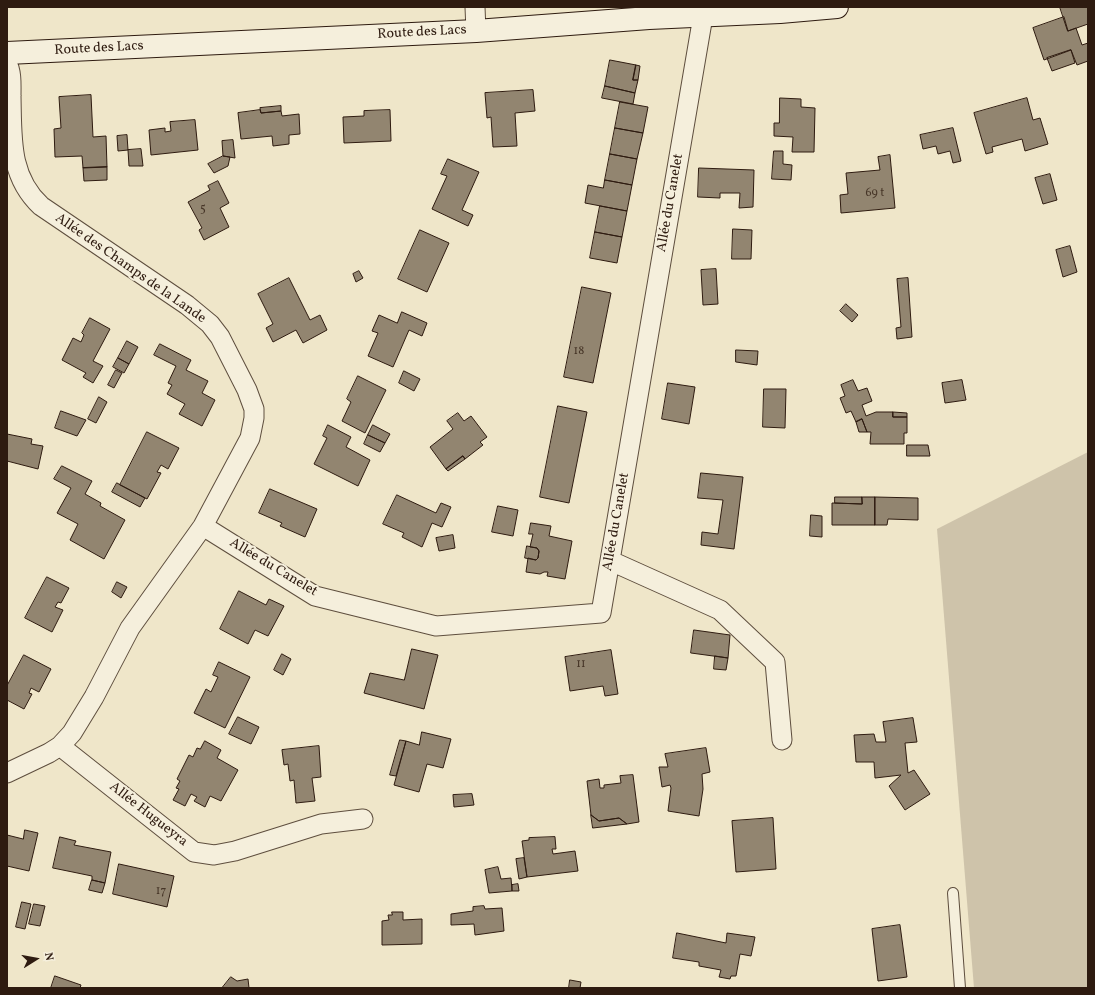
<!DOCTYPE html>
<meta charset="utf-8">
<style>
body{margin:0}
#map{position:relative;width:1095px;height:995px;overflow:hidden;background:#efe6c9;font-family:Vollkorn,serif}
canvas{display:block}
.frame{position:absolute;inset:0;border:8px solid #2e1b10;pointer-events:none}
.north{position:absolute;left:16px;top:939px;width:40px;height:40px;-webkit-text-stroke:3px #f5efdc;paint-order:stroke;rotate:79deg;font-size:11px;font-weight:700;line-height:16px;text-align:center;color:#2e1b10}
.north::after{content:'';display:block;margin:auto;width:14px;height:18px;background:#2e1b10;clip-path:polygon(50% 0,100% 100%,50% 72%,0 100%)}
</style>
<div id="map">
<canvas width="1095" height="995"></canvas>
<div class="frame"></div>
<div class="north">N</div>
</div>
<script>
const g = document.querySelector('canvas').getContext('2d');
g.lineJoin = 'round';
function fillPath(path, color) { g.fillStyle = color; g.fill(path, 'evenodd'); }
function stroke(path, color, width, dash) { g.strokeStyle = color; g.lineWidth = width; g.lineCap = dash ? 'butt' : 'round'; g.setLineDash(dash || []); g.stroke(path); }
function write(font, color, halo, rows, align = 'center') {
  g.font = font + ' Vollkorn,serif'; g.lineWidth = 4; g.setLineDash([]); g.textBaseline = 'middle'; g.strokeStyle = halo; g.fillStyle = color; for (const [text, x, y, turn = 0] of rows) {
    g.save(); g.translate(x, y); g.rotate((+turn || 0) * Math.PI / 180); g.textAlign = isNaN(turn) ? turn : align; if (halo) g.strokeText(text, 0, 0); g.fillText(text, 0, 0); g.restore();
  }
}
const green = new Path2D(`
 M1088,452V988H974L937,529Z`);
const building = new Path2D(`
 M1060,7H1088V24L1068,31Z
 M1064,17L1068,31L1076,28L1082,45L1088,43V61L1077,65L1071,50L1044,60L1033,28Z
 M1071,50L1075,63L1052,71L1047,58Z
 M610,60L636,65L633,80H638L635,93L605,86Z
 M636,65L640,66L638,80H633Z
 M605,86L635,93L633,104L602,98Z
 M533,90L535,111L515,113L517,146L493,147L491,117L487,118L485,93Z
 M91,95L93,137L106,136L107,167L83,168L82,156L55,157L54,129L61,128L59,97Z
 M780,98L801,99V107L815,108L814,152H792L793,137L774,136V123H779Z
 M1027,98L1033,120L1040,118L1048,144L1025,151L1022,139L992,147L993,152L986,154L974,113Z
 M620,102L648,107L643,133L615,128Z
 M281,106V111L261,113L260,108Z
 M260,110L261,113L281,111L282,116L299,114L300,134L289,135V144L273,146L272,136L241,139L238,113Z
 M390,110L391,141L344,143L343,117L364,116V111Z
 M195,120L198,150L151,155L149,130L165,128V132L171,131L170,122Z
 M615,128L643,133L637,159L610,154Z
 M953,128L961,161L953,163L950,151L938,154L936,146L923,149L920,135Z
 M127,135L128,150L118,151L117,136Z
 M233,140L235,158L223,156L222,141Z
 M141,149L143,166H129L128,150Z
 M774,151H783V164L792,165L791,180L772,179Z
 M610,154L637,159L632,185L605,180Z
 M890,155L895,208L841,213L840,195L848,194L846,173L880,170L878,157Z
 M223,156L230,157L228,166L214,173L208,164Z
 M448,159L479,172L462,210L473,215L468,226L432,209L447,176L441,174Z
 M107,167V180L84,181L83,168Z
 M699,168L754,170L753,207L739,208L740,193H720V198L698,197Z
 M1050,174L1057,200L1043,204L1035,178Z
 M605,180L632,185L627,211L585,203L588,185L603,188Z
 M218,181L229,203L220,208L229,227L204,240L199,230L202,228L188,202L210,190L208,186Z
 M600,206L627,211L622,237L595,232Z
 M733,229L752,230L751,259H732Z
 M420,230L449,243L427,292L398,279Z
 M595,232L622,237L617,263L590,258Z
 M1070,246L1077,272L1063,277L1056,250Z
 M716,269L718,304L703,305L701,270Z
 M359,271L363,278L356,282L353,274Z
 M289,278L310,320L320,315L327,330L303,343L296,330L273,342L266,328L273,324L258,294Z
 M908,278L912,337L897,339L896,328L901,327L897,279Z
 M582,287L611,293L593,383L564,377Z
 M846,304L858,315L852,322L840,311Z
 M402,312L427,323L422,336L409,330L393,367L368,356L378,333L372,331L379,315L397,323Z
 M90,318L110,329L93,361L103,366L93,383L83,377L86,373L62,360L73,338L81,342L84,335L82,333Z
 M127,341L138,347L129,364L118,358Z
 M160,344L191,360L186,370L208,381L202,393L215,400L202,426L179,414L185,404L167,394L172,385L168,383L176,366L154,355Z
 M736,350L758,351L757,365L736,362Z
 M118,358L129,364L124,373L113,367Z
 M116,370L122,373L114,388L108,385Z
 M404,371L420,379L414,391L399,383Z
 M358,376L386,390L365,433L342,421L351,402L347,399Z
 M853,380L858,391L867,388L872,401L862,405L866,416L876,412H893V417H907V433H904V444H870L871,432H867L862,419L856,422L851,411L846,413L840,398L845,396L841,385Z
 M962,380L966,400L945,403L942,383Z
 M668,383L695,387L689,424L662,419Z
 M764,389H786L785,428L763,427Z
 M99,397L107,402L96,423L88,419Z
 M558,406L587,412L569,503L540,497Z
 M61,411L86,420L77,436L55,428Z
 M893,412L907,413V417H893Z
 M458,413L464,421L471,416L487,437L480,442L483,445L465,459L463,456L446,469L430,447L453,429L447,421Z
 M862,419L867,432H859L856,422Z
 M328,425L351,437L346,447L370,460L358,486L314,464L327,438L323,436Z
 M373,425L390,434L385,443L368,435Z
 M147,432L179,448L168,469L161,465L157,472L161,473L147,499L120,485Z
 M7,434L32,439L31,444L43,446L38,469L7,461Z
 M368,435L385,443L380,452L364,444Z
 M907,445H928L930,456H907Z
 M463,456L465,459L448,471L446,469Z
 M62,466L92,481L85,494L101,503L100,506L125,520L104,559L70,540L78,524L57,513L71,488L54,479Z
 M701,473L743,477L734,549L701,545L702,532L718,534L723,500L698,498Z
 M117,483L145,498L140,507L112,492Z
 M270,489L317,509L305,537L280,526L282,523L259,513Z
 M397,495L436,513L441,503L451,507L442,527L432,523L422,547L402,537L404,533L383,524Z
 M835,497H862V504L835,503Z
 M862,497H875V525H832V503L862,504Z
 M875,497L918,498V520L888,519L887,525H875Z
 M498,506L518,510L513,536L492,532Z
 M811,515L822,516V537L810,536Z
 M531,523L551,526L549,536L572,541L565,579L547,576L548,572H544L540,574L526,572L528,558L536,560L538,558L539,551L537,548L530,547L533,534H529Z
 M453,535L455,548L439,551L436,538Z
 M527,546L537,548L539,551L538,558L536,560L525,558Z
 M47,577L69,588L61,603L58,602L55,607L63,610L52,632L25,618Z
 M117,582L127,587L121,598L112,592Z
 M239,591L266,605L269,599L284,606L268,636L255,630L248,644L220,629Z
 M694,630L730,635L728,658L691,653Z
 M412,649L438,655L424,709L364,693L370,673L404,680Z
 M611,650L618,694L605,696L603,686L570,691L565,657Z
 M282,654L291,659L283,675L274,670Z
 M24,655L51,669L39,692L31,688L29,693L32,694L24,709L7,700V686Z
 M715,656L728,658L726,670L714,669Z
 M219,662L250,677L225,728L194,713L206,689L211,692L218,677L213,675Z
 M238,717L259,727L251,744L229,734Z
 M913,718L917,742L905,743L908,773L914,770L930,794L905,810L889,786L901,775L875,778L874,762H856L854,735L874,734L876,742H886L883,722Z
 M422,732L451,739L443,768L427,764L419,792L394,785L406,741L419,745Z
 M400,740L406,741L396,776L390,775Z
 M205,741L221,750L217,758L238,770L221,801L210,796L205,807L194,801L197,797L191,794L185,806L173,800L179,789L176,788L180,781L177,779L189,755L193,757L197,748L200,749Z
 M319,746L321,777L312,778L315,801L296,803L294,780L290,781L288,764L284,765L282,750Z
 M706,748L710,772L702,774L703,789L699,816L668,811L671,788L670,785L662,787L659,767H668L665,754Z
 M633,775L639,822L627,824L619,818L599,821L591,815L587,781L599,779L600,788H604V785L621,783L620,776Z
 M472,794L474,805L454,807L453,795Z
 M591,815L599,821L619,818L627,824L593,828Z
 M773,818L776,869L736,872L732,821Z
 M25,830L38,833L29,871L7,866V835L23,839Z
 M60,837L76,841L74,845L111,852L105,883L92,880V876L53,868Z
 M555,837L556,849H552L553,854L575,851L578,871L527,877L522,841L529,840V838Z
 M524,858L527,877L519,879L516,859Z
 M119,864L174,876L167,907L113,894Z
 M498,867L501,879L511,878L512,891L489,893L485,870Z
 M92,880L105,883L102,893L89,890Z
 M518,884L519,891H512V885Z
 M22,902L31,904L25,929L16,927Z
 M34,904L45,906L40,926L29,924Z
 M484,906L485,909L502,908L504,931L475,935L474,924L451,925V914L473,911V907Z
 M392,912H403V920L422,919V944L382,945V921L389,920L388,915H392Z
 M900,925L907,977L878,981L872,929Z
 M677,933L726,943L727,933L755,937L751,956L740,954L736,976H731L730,979L719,977L721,970L699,966V962L673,958Z
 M55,976L81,985L80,988H51Z
 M231,977L237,981L248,979L249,988H225L223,987Z
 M570,980L581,982L580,988H569Z`);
const lane = new Path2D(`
 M953,893L960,988`);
const street = new Path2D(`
 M475,7L476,31
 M7,63C12,72 11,86 11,96C12,138 9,176 41,206L187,305L210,324L220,337L247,390L254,409V418L250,438L203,526L130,628L94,697L72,733L60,746L49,753L7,773
 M203,526L315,596L436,626L601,613L703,16
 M611,561L720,610L775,662L782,740
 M60,746L194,852L214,855L235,851L321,824L363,819`);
const secondary = new Path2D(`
 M7,53L476,31L649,18L780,12L837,7`);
const numberNames = [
 ["69 t",875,194],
 ["5",203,210],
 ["18",579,352],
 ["11",581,665],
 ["17",161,892]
];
const streetNames = [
 ["Route des Lacs",422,33,-3],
 ["Route des Lacs",99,49,-3],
 ["Allée du Canelet",671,203,-80],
 ["Allée des Champs de la Lande",130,269,35],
 ["Allée du Canelet",617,522,-80],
 ["Allée du Canelet",273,568,31],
 ["Allée Hugueyra",148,815,38]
];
fillPath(green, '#cec3aa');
fillPath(building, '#928570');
stroke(building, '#2e1b10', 1);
stroke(lane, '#5e4e3e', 12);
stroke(street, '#5e4e3e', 21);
stroke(secondary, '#2e1b10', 24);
stroke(lane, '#f5efdc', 10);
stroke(street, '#f5efdc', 19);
stroke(secondary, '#f5efdc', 22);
write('12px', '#473628', null, numberNames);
write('14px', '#2e1b10', '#f5efdc', streetNames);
</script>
